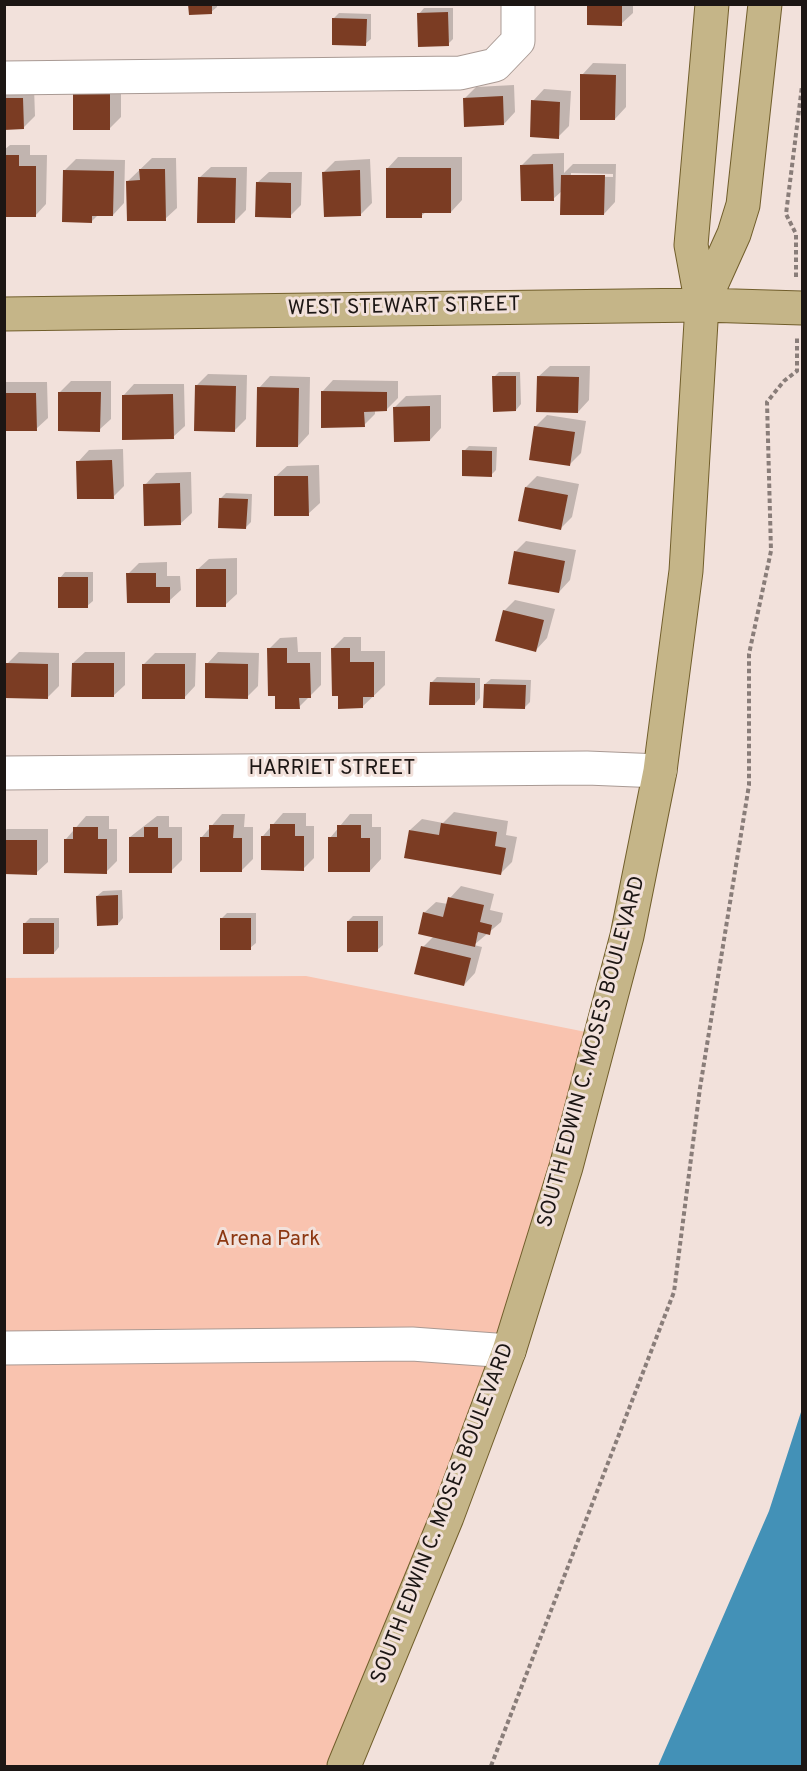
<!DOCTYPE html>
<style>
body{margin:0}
#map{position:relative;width:807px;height:1771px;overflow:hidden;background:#f2e1db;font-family:Overpass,sans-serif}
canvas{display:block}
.frame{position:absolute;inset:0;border:6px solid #1c1614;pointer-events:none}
</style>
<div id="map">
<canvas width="807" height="1771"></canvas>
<div class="frame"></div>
</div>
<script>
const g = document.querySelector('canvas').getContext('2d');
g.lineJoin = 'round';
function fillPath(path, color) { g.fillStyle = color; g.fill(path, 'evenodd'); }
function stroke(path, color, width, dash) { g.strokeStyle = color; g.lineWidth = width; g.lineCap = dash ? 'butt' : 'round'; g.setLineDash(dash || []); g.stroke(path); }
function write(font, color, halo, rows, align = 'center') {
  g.font = font + ' Overpass,sans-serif'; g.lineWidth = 6; g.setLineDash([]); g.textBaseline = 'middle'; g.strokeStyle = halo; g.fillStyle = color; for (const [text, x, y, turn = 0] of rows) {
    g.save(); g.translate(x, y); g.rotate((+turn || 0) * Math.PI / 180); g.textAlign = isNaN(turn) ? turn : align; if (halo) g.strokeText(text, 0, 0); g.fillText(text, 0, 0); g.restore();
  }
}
const green = new Path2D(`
 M306,976L601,1035L566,1167L344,1766H5L4,978Z`);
const water = new Path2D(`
 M802,1409V1766H658L769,1511Z`);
const shadow = new Path2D(`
 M190,4H217V7L211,12Z
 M589,4H633V13L621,24Z
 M424,8H453V39L448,44L419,14Z
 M339,13L371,14V39L365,44L334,18Z
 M593,63L626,64V107L615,119L582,75Z
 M121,80V117L110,128L75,129Z
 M514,85L515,112L504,124L464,99L476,87Z
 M34,87L35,116L23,128H4V88Z
 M544,89L571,91L569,126L558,137L533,101Z
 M10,145H30V155H47L46,204L35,216L4,215V150Z
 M564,153V173L573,164H616L615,202L604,214L562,191L553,199L522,165L533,154ZM571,173L613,174V177L571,176Z
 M398,157H462V200L451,212H426L421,216L387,169Z
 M152,158H176L177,208L165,219L127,182Z
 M76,159L125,160L124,203L113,215L99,214L91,222L64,171Z
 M370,159L372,203L360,215L324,172L335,161Z
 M211,167H247L246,210L234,222L199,178Z
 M269,172H302L301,205L290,216L257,183Z
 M550,366H590L589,400L578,412L538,377Z
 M499,372H520L521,404L516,410L494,377Z
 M208,374L247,375L246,419L235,430L197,385Z
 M270,376L310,377L309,434L298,446L259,388Z
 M333,380L398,381V398L386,410H375V414L364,425L322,392Z
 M71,381H111V419L99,430L60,392Z
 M6,382H47L48,418L36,429H4Z
 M134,384H184L185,426L173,437L123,396Z
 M441,395V428L430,440L395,407L406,396Z
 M547,415L586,421L581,453L569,465L535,427Z
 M469,446L497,447L496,470L491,475L464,451Z
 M123,449L124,486L113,497L78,462L89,450Z
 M319,465L320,503L308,514L275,477L287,466Z
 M191,472L192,513L180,524L145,485L156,473Z
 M537,476L579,484L572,517L561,528L526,487Z
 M226,493L252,494L251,522L246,527L220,499Z
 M526,541L576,550L570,580L559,592L515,552Z
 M237,558V594L225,605L197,570L209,559Z
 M167,562V576H180L181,590L169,601L128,574L139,563Z
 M65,572H93V601L87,606L60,578Z
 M515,600L555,609L547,638L536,650L504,611Z
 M297,637L298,652H321V685L299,707L276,695L269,649L280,638Z
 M344,637H361V651H385V685L362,707L332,649Z
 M19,652L59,653V686L48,697L7,664Z
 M85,652H125V685L113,696L73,663Z
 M218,652L259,653L258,686L247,697L207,664Z
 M155,653H196L195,686L184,698L144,664Z
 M437,677L480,678V698L475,704L431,683Z
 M491,679L531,680L530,702L524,708L485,684Z
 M454,812L508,821L506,835L517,837L512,862L501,873L410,830L422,819L443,823Z
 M283,813H306V826H314V858L303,869L263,836Z
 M222,814H245L244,827H253V859L241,871L201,838Z
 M350,814H372V827H381V859L370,871L330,838Z
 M86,816H109V829H117V861L106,872L66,839Z
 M157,816H169V827H182V860L171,871L130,837Z
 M7,829H48V862L36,873H4V831Z
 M461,886L494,894L490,910L503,913L501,922L474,945L482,947L475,973L464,985L423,947L434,936L424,913L436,902L448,904L450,898Z
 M122,890L123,918L118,924L97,896L103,891Z
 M227,913H256V943L250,948L221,919Z
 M353,916H383V945L377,950L348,921Z
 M30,918H59V947L54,953L24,924Z`);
const building = new Path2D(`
 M188,4H212V14L189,15Z
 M587,4H622V26L587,25Z
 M448,12L449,46L418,47L417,13Z
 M332,18L367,19L366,46L332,45Z
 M580,74L616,75L615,120H580Z
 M110,91V130H73V92Z
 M503,96L504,125L464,127L463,98Z
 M4,98H23L24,129L4,130Z
 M531,100L560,102L559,139L530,137Z
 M4,155H19V166H36V217H4Z
 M553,164L554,201H521L520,165Z
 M386,168H451V213H422V218H386Z
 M139,169H165L166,221H127L126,181L140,180Z
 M63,170L114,171L113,216H92V223L62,222Z
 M360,170L361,216L324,217L322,172Z
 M561,175H605L604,215H560Z
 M198,177L236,178L235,223H197Z
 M256,182L291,183V218L255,217Z
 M492,376H516V411L493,412Z
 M537,376L579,377L578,413L536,412Z
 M195,385L236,386L235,432L194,431Z
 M257,387L299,388L298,447H256Z
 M321,391L387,392V411L364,412L365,427L321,428Z
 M58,392H101L100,432L58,431Z
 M4,393H36L37,431H4Z
 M173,394L174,439L122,440V395Z
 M430,406V441L394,442L393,407Z
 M534,426L575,432L570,466L529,460Z
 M462,450L492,451V477L462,476Z
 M112,460L114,499H77L76,461Z
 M274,476H308L309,516H274Z
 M180,483L181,525L144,526L143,484Z
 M525,487L568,495L561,530L518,521Z
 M219,498L248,499L246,529L218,528Z
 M514,551L565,561L559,593L508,584Z
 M196,569H226V607H196Z
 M126,573H156V587H170V603H127Z
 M58,577H88V608H58Z
 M503,610L544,620L536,652L495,641Z
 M267,648H287V663H310L311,698H299L300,709H275V696H268Z
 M331,648H350V662H374V697H363V708L338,709V696H332Z
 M6,663L48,664V699L5,698Z
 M72,663H114V697H71Z
 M205,663L248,664V699L205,698Z
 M142,664H185V699H142Z
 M430,682L475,683V705H429Z
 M484,684L526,685L525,709L483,708Z
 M441,823L497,832L495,846L506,848L501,875L404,858L409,830L439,835Z
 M270,824H295V836H304V871L261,870V836H270Z
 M209,825H234L233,838H242V872H200V837H209Z
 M337,825H361V838H370V872H328V837H337Z
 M73,827H98V839H107V874L64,873V839H73Z
 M144,827H158V838H172V873H129V837H144Z
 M4,840H37V875L4,874Z
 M118,895V925L97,926L96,896Z
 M448,897L484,905L480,922L492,925L490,935L478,932L475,947L418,934L423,912L443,917Z
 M220,918H251V950H220Z
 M347,921H378V952H347Z
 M23,923H54V954H23Z
 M421,946L471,958L464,986L414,974Z`);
const path = new Path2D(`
 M796,277V234L786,214L802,86
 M491,1766L674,1292L700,1088L749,785V654L771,551L767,402L784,381L797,371V338`);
const minor = new Path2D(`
 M4,78L460,73L495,65L518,41V4
 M4,773L587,768L660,771
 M4,1348L412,1344L509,1351`);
const major = new Path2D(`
 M702,305L734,234L743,205L765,4
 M4,314L702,305L802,308
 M344,1766L447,1517L509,1351L566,1167L627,936L660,771L686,571L702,305L691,245L712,4`);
const streetNames = [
 ["WEST STEWART STREET",404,308,-1],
 ["HARRIET STREET",332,770],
 ["SOUTH EDWIN C. MOSES BOULEVARD",593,1052,-75],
 ["SOUTH EDWIN C. MOSES BOULEVARD",444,1514,-69]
];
const parkNames = [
 ["Arena Park",268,1241]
];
fillPath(green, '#f9c3af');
fillPath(water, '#4391b7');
fillPath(shadow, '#0003');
fillPath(building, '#7b3c23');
stroke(minor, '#a99a94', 35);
stroke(major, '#715e2b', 35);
stroke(path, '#897d79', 4, [4.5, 3]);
stroke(minor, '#fff', 33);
stroke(major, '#c5b588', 33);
write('21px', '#1c1614', '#f2e1db', streetNames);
write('21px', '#8c3711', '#f2e1db', parkNames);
</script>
